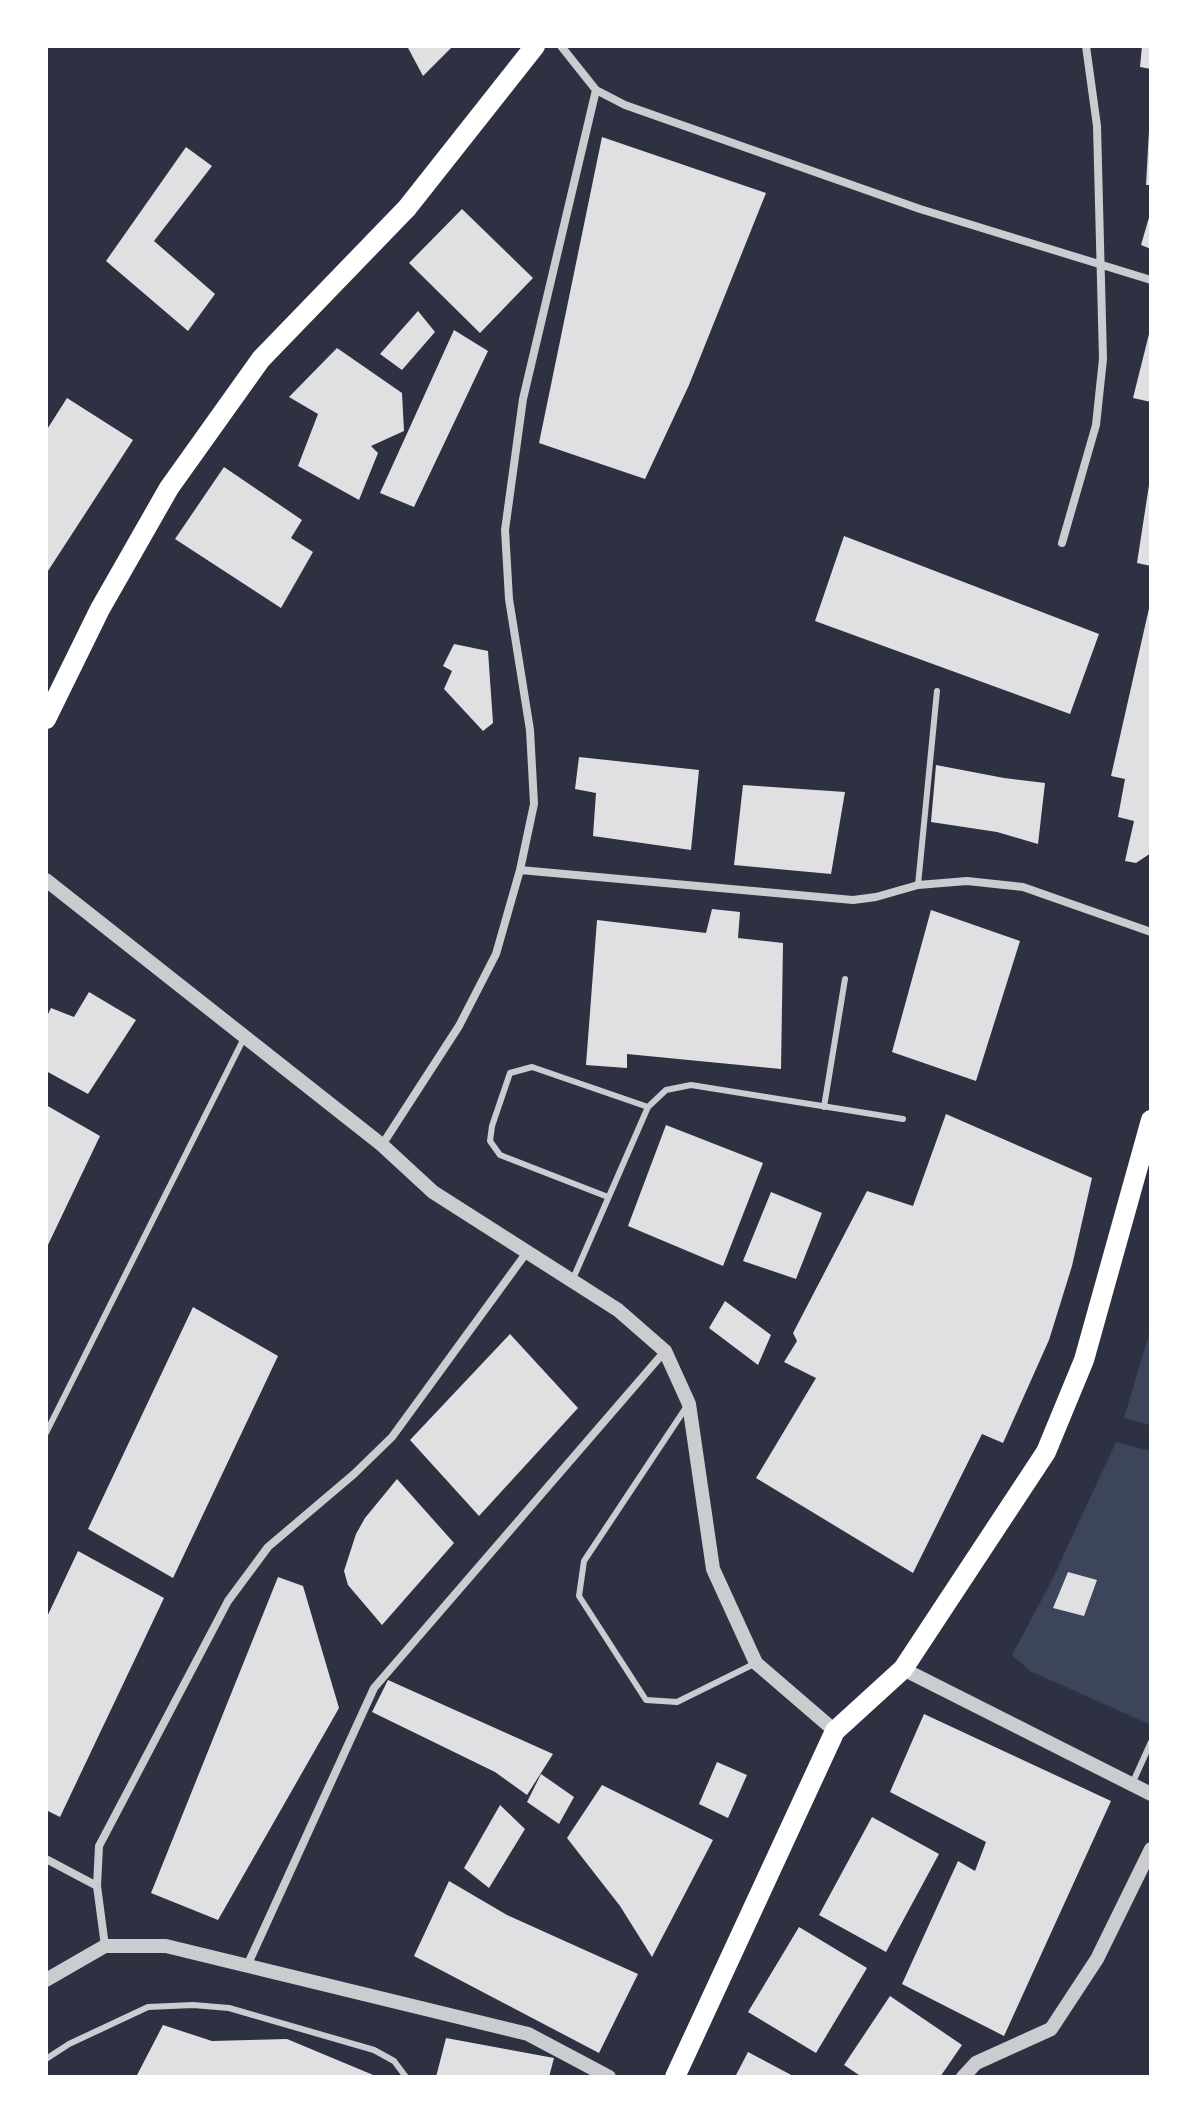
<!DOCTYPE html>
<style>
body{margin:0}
#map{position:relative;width:1197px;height:2123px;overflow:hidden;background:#2d3142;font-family:Barlow,sans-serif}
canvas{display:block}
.frame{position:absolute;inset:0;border:48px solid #fff;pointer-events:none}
</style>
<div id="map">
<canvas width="1197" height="2123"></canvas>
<div class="frame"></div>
</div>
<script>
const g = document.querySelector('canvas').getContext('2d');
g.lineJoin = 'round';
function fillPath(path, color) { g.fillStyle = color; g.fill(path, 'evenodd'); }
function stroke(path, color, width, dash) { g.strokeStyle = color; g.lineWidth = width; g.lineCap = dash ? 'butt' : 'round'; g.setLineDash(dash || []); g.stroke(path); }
const green = new Path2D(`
 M1151,1327V1425L1124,1418Z
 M1116,1442L1151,1451V1725L1030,1671L1012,1655L1051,1582Z`);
const building = new Path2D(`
 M407,46H453L423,76Z
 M1142,46H1151V69L1140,67Z
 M1149,131H1151V185H1146Z
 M602,137L766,193L689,385L645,479L539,443Z
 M186,147L212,166L154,241L215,294L188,331L106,261Z
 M462,209L533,278L480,333L409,263Z
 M1150,214H1151V249L1141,245Z
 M418,311L435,332L402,370L380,354Z
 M454,330L488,351L414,507L380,493Z
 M1150,330H1151V402L1133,398Z
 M337,348L402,393L404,431L371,446L378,453L359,500L298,466L318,414L289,397Z
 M67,398L133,440L46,574V431Z
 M224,467L302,520L291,538L313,552L281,608L175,539Z
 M1149,485H1151V566L1137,563Z
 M844,536L1099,634L1070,714L815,621Z
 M1150,604L1151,853L1136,863L1125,861L1134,821L1118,817L1125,779L1111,776Z
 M454,644L488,651L493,723L483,731L444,689L452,671L443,666Z
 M579,757L699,770L691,850L593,836L596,793L575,789Z
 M936,765L1004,778L1045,783L1038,844L997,832L931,822Z
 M743,785L845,792L831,874L734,865Z
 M712,909L740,912L738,938L783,943L781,1069L627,1054V1068L586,1065L597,920L706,933Z
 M931,910L1020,941L976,1081L892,1052Z
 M89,992L136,1020L88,1094L46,1071V1018L51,1008L74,1017Z
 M46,1105L100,1136L46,1249Z
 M946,1114L1092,1178L1072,1266L1049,1340L1003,1443L982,1434L913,1573L756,1478L816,1378L784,1362L797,1341L793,1333L867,1191L913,1206Z
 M666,1125L763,1163L723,1266L628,1226Z
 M771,1192L822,1213L796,1279L743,1261Z
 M725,1301L771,1335L758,1365L709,1328Z
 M193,1307L278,1356L173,1578L88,1529Z
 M510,1334L578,1408L479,1516L410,1440Z
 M397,1479L454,1543L382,1625L348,1585L344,1571L356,1534L365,1518Z
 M78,1551L164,1598L60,1817L46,1810V1619Z
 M1068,1572L1097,1580L1084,1616L1053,1608Z
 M278,1577L303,1586L339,1708L218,1920L151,1893Z
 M388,1680L553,1754L527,1795L495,1772L372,1712Z
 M924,1714L1111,1801L1004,2036L902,1984L958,1861L975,1871L986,1842L890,1792Z
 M717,1762L747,1775L728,1818L699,1804Z
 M541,1774L574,1797L559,1824L527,1802Z
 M602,1785L713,1840L652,1957L620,1906L567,1838Z
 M500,1805L525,1829L489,1888L464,1868Z
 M872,1817L939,1854L886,1952L819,1915Z
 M449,1881L507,1915L638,1974L599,2053L414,1956Z
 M799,1927L867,1968L816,2053L748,2012Z
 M890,1996L962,2045L940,2077H862L844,2065Z
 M163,2025L212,2041L287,2039L378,2077H136Z
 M446,2038L554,2058L549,2077H436Z
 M748,2052L795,2077H735Z`);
const service = new Path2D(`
 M918,885L937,691
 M824,1107L845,979
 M608,1197L500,1155L490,1141L492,1126L510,1073L532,1067L648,1107
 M572,1281L648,1107L666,1090L691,1085L903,1119
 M687,1406L584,1561L579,1596L646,1700L677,1702L756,1663
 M46,1433L245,1036
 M1132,1784L1151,1742
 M46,2059L69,2044L148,2007L193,2005L229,2008L374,2050L394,2061L406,2077`);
const minor = new Path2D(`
 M561,46L596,90L625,105L920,209L1151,280
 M1062,543L1096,425L1103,359L1097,126L1086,46
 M520,870L853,900L876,897L918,885L967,881L1023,887L1151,932
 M382,1145L459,1026L496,954L520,870L534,804L530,730L509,599L505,530L523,399L596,90
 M46,1859L97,1886L105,1946
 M97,1886L99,1846L228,1601L268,1547L354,1474L392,1437L527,1252
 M247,1966L374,1688L665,1351`);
const tertiary = new Path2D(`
 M46,880L382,1145L433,1192L618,1310L665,1351L689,1404L713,1569L756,1663L835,1731
 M903,1669L1151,1794
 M46,1980L105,1946H166L528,2034L609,2077
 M963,2077L976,2063L1051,2029L1097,1959L1151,1849`);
const primary = new Path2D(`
 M46,719L100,609L169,488L261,359L407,208L535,46
 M675,2077L835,1731L903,1669L1046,1452L1084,1360L1151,1120`);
fillPath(green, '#3c4559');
fillPath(building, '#e0e0e3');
stroke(service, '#caccd0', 6);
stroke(minor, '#caccd0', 8);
stroke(tertiary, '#caccd0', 14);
stroke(primary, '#fff', 20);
</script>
